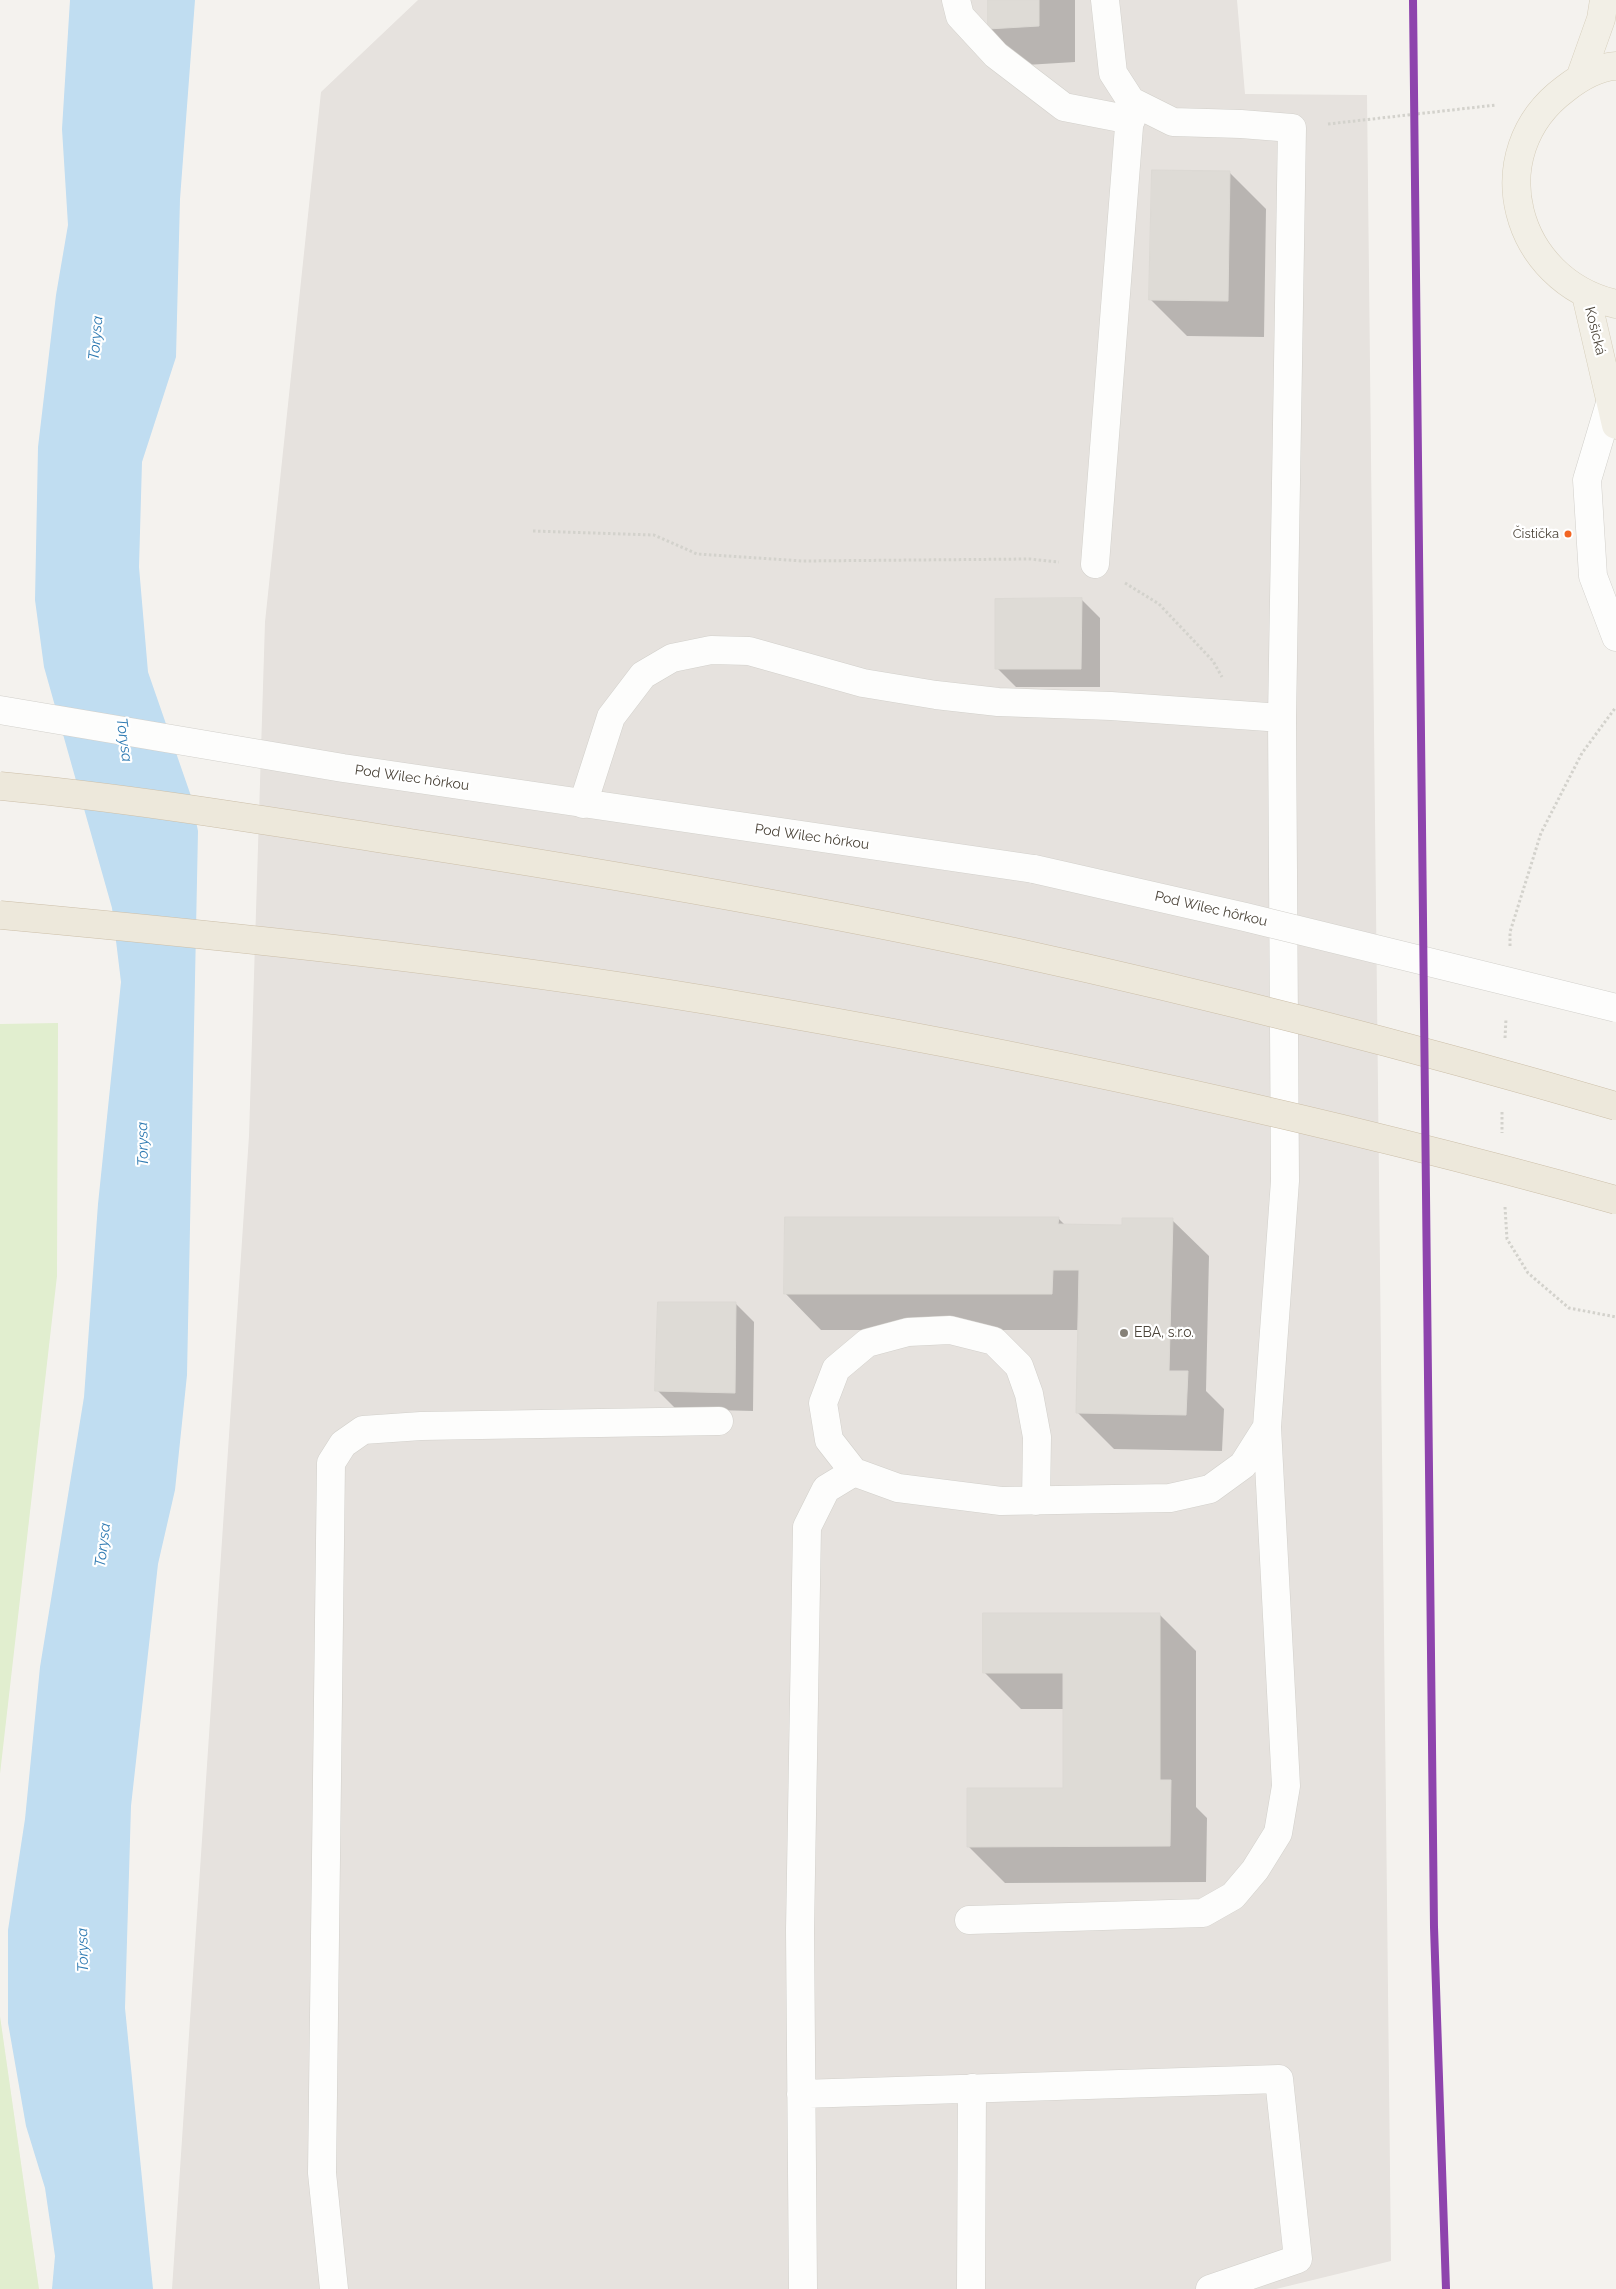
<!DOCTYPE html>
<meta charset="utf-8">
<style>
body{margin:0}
canvas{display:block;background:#f4f2ee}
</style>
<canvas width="1616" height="2289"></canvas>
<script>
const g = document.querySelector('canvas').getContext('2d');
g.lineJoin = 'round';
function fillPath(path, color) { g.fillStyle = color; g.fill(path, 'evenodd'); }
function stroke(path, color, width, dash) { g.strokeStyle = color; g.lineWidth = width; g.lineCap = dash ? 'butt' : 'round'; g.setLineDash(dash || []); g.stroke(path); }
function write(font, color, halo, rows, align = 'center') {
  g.font = font + ' Raleway,sans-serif'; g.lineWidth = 4.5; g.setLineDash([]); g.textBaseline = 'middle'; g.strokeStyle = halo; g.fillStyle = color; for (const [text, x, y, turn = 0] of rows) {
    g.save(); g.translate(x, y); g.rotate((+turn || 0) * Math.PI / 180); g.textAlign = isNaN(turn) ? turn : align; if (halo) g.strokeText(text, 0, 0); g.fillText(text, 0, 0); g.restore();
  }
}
const industrial = new Path2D(`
 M418,0H1237L1245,94L1367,95L1391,2261L1276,2289H172L249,1136L265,622L321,92Z`);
const green = new Path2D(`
 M58,1023L57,1276L0,1774V1024Z
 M0,2016L39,2289H0Z`);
const water = new Path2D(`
 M70,0H195L180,199L176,357L142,462L139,567L148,672L191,796L198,831L187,1375L175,1490L158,1564L131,1806L125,2008L153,2289H52L55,2256L45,2188L26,2126L8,2023V1930L25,1819L40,1667L84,1397L98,1204L121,982L112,908L44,667L35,600L38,447L56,295L68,225L62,129Z`);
const shadow = new Path2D(`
 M989,0H1075V62L1026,65L989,28Z
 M1230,173L1266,209L1264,337L1187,336L1150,299Z
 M1081,599L1100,618V687H1016L997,668Z
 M1058,1218L1065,1225L1123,1226L1172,1220L1209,1256L1206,1391L1224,1409L1222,1451L1114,1449L1077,1412L1079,1330H821L785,1293Z
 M735,1303L754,1322L753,1411L676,1409L657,1390Z
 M1159,1614L1196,1651V1807L1207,1818L1206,1882L1005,1883L968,1846L1064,1789V1709H1021L984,1672Z`);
const building = new Path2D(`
 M988,0H1039V26L988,29Z
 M1152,170L1230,171L1228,301L1149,300Z
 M1082,598L1081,669H995V599Z
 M785,1217H1059L1058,1224L1122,1225V1218H1173L1169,1371H1188L1186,1415L1076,1413L1079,1270H1053L1052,1294H784Z
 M658,1302H736L735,1393L655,1391Z
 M983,1613H1160V1780H1171L1170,1846L967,1847V1788H1063V1673H983Z`);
const path = new Path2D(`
 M1328,124L1496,105
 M533,531L654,535L697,554L803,561L1030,559L1059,562
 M1125,583L1159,604L1213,661L1222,677
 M1510,946V932L1541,833L1582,753L1616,707
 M1505,1038L1506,1019
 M1502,1112V1133
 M1505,1207L1507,1239L1528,1273L1569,1308L1616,1317`);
const minor = new Path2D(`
 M956,0L960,16L996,55L1064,107L1131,120
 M1611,400L1587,480L1593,576L1616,637
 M1095,564L1131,101
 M0,710L343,768L1034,869
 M583,804L611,717L643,675L672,658L711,650L749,651L863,683L936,695L998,702L1111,706L1282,718
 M1036,1501L1037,1437L1029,1394L1019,1366L994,1341L950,1330L908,1332L867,1343L836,1369L823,1403L829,1440L854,1472L898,1488L1001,1501L1170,1498L1210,1489L1243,1465L1267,1427L1285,1181L1282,718L1292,128L1241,124L1173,122L1131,101L1113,73L1105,0
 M969,1920L1203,1913L1233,1896L1255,1870L1278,1833L1286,1786L1267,1427
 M801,2094L1279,2079L1298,2259L1210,2289
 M334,2289L322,2173L331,1463L343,1444L363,1430L421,1426L719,1421
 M803,2289L800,1930L807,1527L826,1489L854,1472
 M971,2289L972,2088`);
const major = new Path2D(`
 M1616,66C1598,67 1579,78 1565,89C1479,153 1514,281 1616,304
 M1580,78L1601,19L1604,0
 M1586,295L1616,425`);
const minorBridge = new Path2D(`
 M1034,869L1245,917L1616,1008`);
const highwayBridge = new Path2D(`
 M0,786C137,799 274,822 410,843C612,874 814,909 1014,952C1216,996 1417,1048 1616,1106
 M0,915C238,937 477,962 713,1001C1017,1052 1319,1117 1616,1200`);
const rail1 = new Path2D(`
 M1413,0L1434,1927L1446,2289`);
const markers = [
 [1568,534,4.5,"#f26522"],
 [1124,1333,5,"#868178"]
];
const busNames = [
 ["Čistička",1559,534]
];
const streetNames = [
 ["Košická",1595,331,76],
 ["Pod Wilec hôrkou",412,778,8],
 ["Pod Wilec hôrkou",812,837,8],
 ["Pod Wilec hôrkou",1211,909,13]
];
const poiNames = [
 ["EBA, s.r.o.",1134,1333]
];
const waterNames = [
 ["Torysa",96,338,-85],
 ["Torysa",124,740,82],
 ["Torysa",143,1144,-91],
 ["Torysa",103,1545,-83],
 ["Torysa",83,1950,-91]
];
fillPath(industrial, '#e6e2de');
fillPath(green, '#e1eecf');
fillPath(water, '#c0ddf1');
fillPath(shadow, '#0003');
fillPath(building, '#dedbd6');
stroke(building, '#dcd9d4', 1);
stroke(minor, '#d2d0cb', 29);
stroke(major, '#d6cebb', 29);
stroke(path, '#d3d2cc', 3, [2.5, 2.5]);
stroke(minor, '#fdfdfc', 28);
stroke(major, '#f2efe6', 28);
stroke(minorBridge, '#d2d0cb', 29, []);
stroke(highwayBridge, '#ccbfa9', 29, []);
stroke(minorBridge, '#fdfdfc', 28);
stroke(highwayBridge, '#ede8db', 28);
stroke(rail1, '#8e44ad', 8);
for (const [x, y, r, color] of markers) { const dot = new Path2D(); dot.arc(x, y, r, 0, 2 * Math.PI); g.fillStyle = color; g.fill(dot); stroke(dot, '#fff', 2); }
write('13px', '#4b4439', '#fff', busNames, 'right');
write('14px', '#4b4439', '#fff', streetNames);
write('14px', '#4b4439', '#fff', poiNames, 'left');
write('italic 15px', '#2e7ab2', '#fff', waterNames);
</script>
